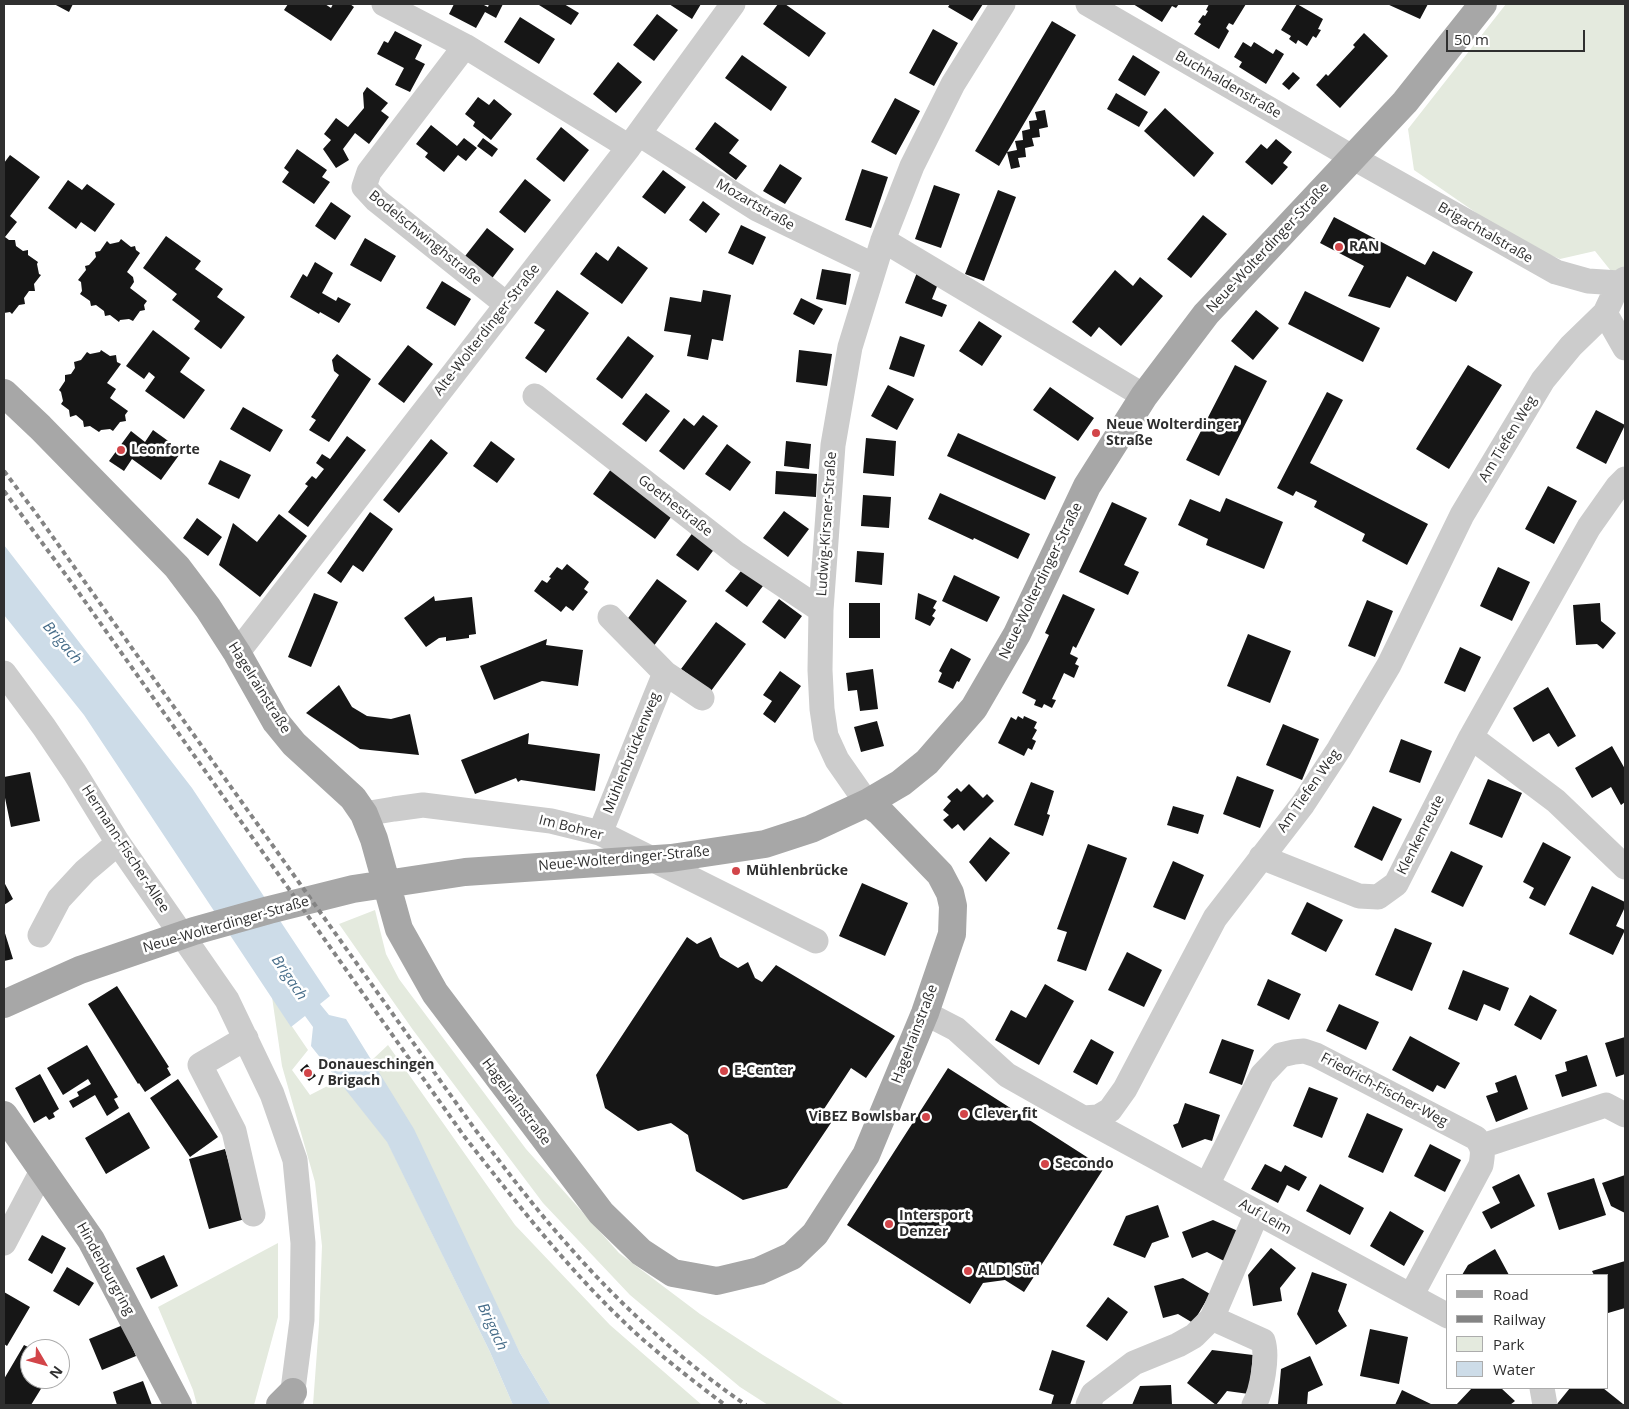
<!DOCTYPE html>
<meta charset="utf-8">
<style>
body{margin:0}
#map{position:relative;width:1629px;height:1409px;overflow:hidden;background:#fff;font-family:"Open Sans",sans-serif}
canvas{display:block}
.frame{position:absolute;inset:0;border:5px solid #2f2f2f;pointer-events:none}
.legend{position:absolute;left:1446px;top:1274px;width:162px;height:115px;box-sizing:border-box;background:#fff;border:1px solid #acacac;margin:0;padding:6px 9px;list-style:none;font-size:15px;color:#2f2f2f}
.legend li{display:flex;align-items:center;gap:10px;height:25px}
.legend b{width:25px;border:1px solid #acacac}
.north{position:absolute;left:20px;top:1339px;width:50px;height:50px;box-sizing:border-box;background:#fff;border:1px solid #acacac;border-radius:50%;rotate:127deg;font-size:14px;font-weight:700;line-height:20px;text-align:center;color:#2f2f2f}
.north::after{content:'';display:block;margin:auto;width:18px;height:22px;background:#d24549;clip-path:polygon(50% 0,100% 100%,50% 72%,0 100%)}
.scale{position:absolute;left:1446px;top:30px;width:139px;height:22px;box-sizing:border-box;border:2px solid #2f2f2f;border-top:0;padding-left:6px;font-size:15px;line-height:18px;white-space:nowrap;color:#2f2f2f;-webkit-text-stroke:4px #fff;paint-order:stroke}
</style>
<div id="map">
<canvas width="1629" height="1409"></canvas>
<div class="frame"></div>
<ul class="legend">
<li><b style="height:6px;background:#a7a7a7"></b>Road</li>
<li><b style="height:6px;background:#848484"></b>Railway</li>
<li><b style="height:14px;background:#e4eade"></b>Park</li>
<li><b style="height:14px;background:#cddce8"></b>Water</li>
</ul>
<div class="north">N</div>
<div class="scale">50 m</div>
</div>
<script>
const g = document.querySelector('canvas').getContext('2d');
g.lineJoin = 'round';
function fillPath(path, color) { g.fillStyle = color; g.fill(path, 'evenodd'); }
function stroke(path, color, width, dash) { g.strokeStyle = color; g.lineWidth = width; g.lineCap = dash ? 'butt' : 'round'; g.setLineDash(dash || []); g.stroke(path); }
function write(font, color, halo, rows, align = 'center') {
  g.font = font + ' "Open Sans",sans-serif'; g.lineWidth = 5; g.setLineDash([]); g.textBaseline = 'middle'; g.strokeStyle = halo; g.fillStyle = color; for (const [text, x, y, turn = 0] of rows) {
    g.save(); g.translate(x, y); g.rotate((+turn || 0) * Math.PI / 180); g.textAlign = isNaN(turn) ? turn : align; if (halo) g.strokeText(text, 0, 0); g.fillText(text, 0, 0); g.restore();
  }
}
const green = new Path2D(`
 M1506,4H1625V279L1611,271L1595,251L1560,259L1520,243L1414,170L1408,129Z
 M375,910L386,954L399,979L526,1149L619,1253L700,1314L763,1355L845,1405H768L740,1387L630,1295L543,1203L413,1030L339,924Z
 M272,997L308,1050L292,1070L310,1095L339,1080L387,1141L490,1352L513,1405H313L319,1324L322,1246L315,1182L282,1066Z
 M388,1045L515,1225L610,1325L702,1405H551L520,1353L372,1060Z
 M278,1243V1317L254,1405H197L193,1390L158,1307Z`);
const water = new Path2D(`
 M4,545L192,788L330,996L320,1004L329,1015L346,1019L414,1129L520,1353L551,1405H513L490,1352L387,1142L311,1046L313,1027L305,1016L291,1027L84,715L4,615Z`);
const building = new Path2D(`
 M54,4H73L69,12Z
 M288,4H325L331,8L333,4H350L354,7L331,41L284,10Z
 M454,4H482L488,7L489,4H503L496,18L485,12L476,28L449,14Z
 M540,4H564L579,13L571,25L539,5Z
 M669,4H701L692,19Z
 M778,4H785L826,33L809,57L763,24Z
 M950,4H983L972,21L948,7Z
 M1133,4H1179L1176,8L1172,6L1162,22Z
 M1209,4H1246L1233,25L1229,23L1226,28L1229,31L1219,49L1194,34L1201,24L1198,22L1203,15L1205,16L1208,11L1206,10Z
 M1297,4L1323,19L1318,29L1321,30L1316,38L1313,36L1307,46L1298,40L1296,44L1289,39L1291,36L1281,30Z
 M1387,4H1428L1420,19Z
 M657,14L678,30L654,61L633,45Z
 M520,17L555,39L539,64L504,42Z
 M1052,21L1076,35L999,166L975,151Z
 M933,29L958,43L934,86L909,73Z
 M395,31L422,45L415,59L425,64L410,92L395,85L404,68L377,54L384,41L388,43Z
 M1364,33L1388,56L1340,108L1316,85L1326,74L1328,76L1355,47L1353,45Z
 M1243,42L1251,47L1254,42L1273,54L1276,49L1284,54L1266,84L1239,67L1242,62L1234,57Z
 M742,55L787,87L771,111L725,78Z
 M1133,55L1160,72L1145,96L1118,80Z
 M618,62L642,82L616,113L593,94Z
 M1293,72L1300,78L1289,90L1282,84Z
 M367,87L388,103L381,111L389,117L369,144L355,133L343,149L349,160L336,168L323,149L331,140L324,134L336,118L348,127L364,108L363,93Z
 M1116,93L1148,112L1139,127L1107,109Z
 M478,97L489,105L494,99L512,114L491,140L473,126L475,122L465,114Z
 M895,98L920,111L896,155L871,142Z
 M1165,108L1214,153L1194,177L1144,131Z
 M1045,110L1048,127L1039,129L1040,137L1032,138L1034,146L1025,148L1026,157L1018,158L1020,167L1011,169L1007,152L1017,150L1015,141L1023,140L1022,131L1030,129L1029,121L1037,120L1035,112Z
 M715,122L739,140L729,153L747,166L736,180L695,149Z
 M431,125L457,146L464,138L477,148L466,161L458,155L444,172L425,157L428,153L416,144Z
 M561,127L589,150L564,182L536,159Z
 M483,138L498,149L492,157L477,146Z
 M1276,139L1292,152L1283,163L1288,167L1272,185L1245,162L1261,144L1267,149Z
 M297,149L327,170L322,177L330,182L314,204L282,182L289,172L284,168Z
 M10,155L40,177L10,216L17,222L5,237L9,240H15L16,246L23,251L28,250V255L38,262L37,264L39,274L41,275L34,284L35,291H29L24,298L25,304L19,305L12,314L10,312L4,313V163Z
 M780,164L802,178L785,204L763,191Z
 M862,169L888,177L871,228L845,220Z
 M663,170L686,187L665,214L642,197Z
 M525,179L551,200L525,233L499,212Z
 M68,180L82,190L87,184L115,204L95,232L81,222L76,229L48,208Z
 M934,185L960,194L941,248L915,239Z
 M998,190L1016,197L984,281L965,274Z
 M703,201L720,214L706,233L689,220Z
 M331,202L351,216L335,240L315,226Z
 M1203,215L1227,234L1191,278L1167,259Z
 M1334,217L1425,265L1433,251L1473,272L1456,302L1407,276L1390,308L1348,296L1364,266L1320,243Z
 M741,225L766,237L753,265L728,253Z
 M487,228L514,249L490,281L462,260Z
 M166,236L201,261L195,269L223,289L217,297L245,317L221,349L194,329L200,321L172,300L177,294L143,268Z
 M365,238L396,256L381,282L350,265Z
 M121,239L131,247L135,246L136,250L140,253L127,272L133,277L134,282L130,288L147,301L144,305L145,310L140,311L133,321L129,319L120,320L119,322L110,315L105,316L104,311L96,305L91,306L90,301L80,294L82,291L81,282L78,280L86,270L85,266L89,265L96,257L95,252L100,251L107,241L110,244L119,242Z
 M618,246L648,268L622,304L580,274L596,252L608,261Z
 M315,262L333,273L322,293L336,301L338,297L351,304L339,323L320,312L319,314L290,297L303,274L307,277Z
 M822,269L851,274L846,305L816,299Z
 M918,270L940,279L932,299L947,305L942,317L905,303Z
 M1115,270L1133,286L1140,277L1163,296L1121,346L1099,327L1091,337L1072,322Z
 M442,281L471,299L455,326L426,308Z
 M557,290L589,313L546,373L525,358L545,330L534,323Z
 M703,290L731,295L723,341L712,339L708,360L687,356L691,335L664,331L670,297L701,302Z
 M1305,291L1380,328L1363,362L1288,324Z
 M801,298L823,309L814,325L793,314Z
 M1256,310L1279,328L1253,360L1231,341Z
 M979,321L1002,336L982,366L959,351Z
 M153,330L190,358L180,372L205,390L184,419L145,391L155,377L149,372L144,379L126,366Z
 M628,336L654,356L622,399L596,379Z
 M900,336L925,345L914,377L889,369Z
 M408,345L433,364L404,403L378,384Z
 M101,350L110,356L116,355L117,362L121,364L107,383L116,389L110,398L128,411L125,415L126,421L120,422L113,431L110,429L101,430L99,432L90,426L84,427L83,421L76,415L70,417L69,410L61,404L63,401L61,392L59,390L65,381V375L71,374L75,368L74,362L81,360L87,352L90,354L100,352Z
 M799,350L832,354L827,386L796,382Z
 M337,354L371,379L329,442L309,430L316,420L311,417L339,375L334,371L332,360Z
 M1235,365L1267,381L1219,476L1186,460Z
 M1468,365L1502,385L1449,469L1416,449Z
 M888,385L914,399L897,430L871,416Z
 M1050,387L1094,418L1078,441L1033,410Z
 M1327,392L1343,400L1310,463L1428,524L1407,565L1362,541L1365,534L1314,507L1317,501L1296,491L1293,496L1277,488Z
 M646,393L670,411L646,442L622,424Z
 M243,407L283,430L270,452L230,429Z
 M1596,410L1625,425L1606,464L1576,448Z
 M703,415L718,426L684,470L659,451L684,418L694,426Z
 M153,430L182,451L161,480L132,459L124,471L109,461L131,431L145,442Z
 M958,433L1056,477L1045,500L947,456Z
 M347,436L366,450L308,527L288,512L308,486L305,484L312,476L316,479L324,469L316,463L322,454L330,459Z
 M866,438L896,441L894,476L863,473Z
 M431,439L448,453L399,513L383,500Z
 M491,441L515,459L497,483L473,466Z
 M786,441L811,444L809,469L784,466Z
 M727,444L751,462L730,491L705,474Z
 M220,460L251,475L239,499L208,484Z
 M614,465L677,509L655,539L593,494Z
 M776,471L817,474L816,497L775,494Z
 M1548,486L1577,501L1554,544L1525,529Z
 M940,493L1030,534L1018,559L974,538L973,540L928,519Z
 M863,495L891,497L889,528L861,526Z
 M1226,498L1283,522L1264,569L1206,545L1208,539L1178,525L1190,499L1220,512Z
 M1112,502L1147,518L1124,565L1139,572L1128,595L1079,572Z
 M784,511L809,529L788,557L763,538Z
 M370,512L393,529L363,572L353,565L341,583L327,573Z
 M279,514L307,536L260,597L219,565L233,523L257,542Z
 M197,518L222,537L208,556L183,538Z
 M697,527L718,544L698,571L676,555Z
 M857,551L884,553L882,585L855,582Z
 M567,564L589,582L584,589L588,592L573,611L566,606L561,612L534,591L542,580L547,583L551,578L549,577L557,567L562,570Z
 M745,566L766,582L747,607L725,591Z
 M1498,567L1530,582L1512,621L1480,606Z
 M954,575L1000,597L987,622L942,601Z
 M657,579L687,601L653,647L623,625Z
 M314,593L338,602L311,667L288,657Z
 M918,593L937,601L933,608L936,610L932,616L935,618L930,626L915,619Z
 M1063,594L1095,609L1076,648L1073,646L1070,654L1078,658L1075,664L1079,666L1074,678L1064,673L1052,699L1056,700L1052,708L1044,704L1042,708L1034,705L1036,700L1022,693L1049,635L1045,633Z
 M434,596L435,601L472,597L476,634L469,635V638L446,641V637L439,638L426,647L404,618Z
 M779,599L802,616L785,639L762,622Z
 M1367,600L1393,611L1375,657L1348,646Z
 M849,603H880V638H849Z
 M1600,603L1601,621L1616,633L1603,649L1597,644L1576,645L1573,605Z
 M716,622L746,644L711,691L681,669Z
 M1248,634L1291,651L1270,703L1227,686Z
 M547,639L546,645L583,650L578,686L542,681L494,700L480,666Z
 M1460,647L1481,657L1465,692L1444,683Z
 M951,648L971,659L959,682L957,681L953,689L938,682L942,673L939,671Z
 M873,669L878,709L860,711L857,690L848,691L846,673Z
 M780,671L801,686L775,723L763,714L772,701L763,695Z
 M339,685L352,707L367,716L391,719L410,714L419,755L360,749L306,713Z
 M1548,687L1576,736L1558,747L1549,733L1533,742L1513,708Z
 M1018,716L1023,719L1024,716L1037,722L1034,728L1037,730L1032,739L1036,741L1032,750L1028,748L1024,756L998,743L1011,717L1016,720Z
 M877,721L884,746L861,752L854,727Z
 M1283,724L1319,739L1302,780L1266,765Z
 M529,733L528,744L600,754L595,791L521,780L518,782L516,778L475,794L461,760Z
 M1401,739L1432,751L1420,783L1389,772Z
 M1612,746L1625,769V802L1621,805L1611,787L1592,798L1575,768Z
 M30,772L40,821L11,827L4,793V777Z
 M1237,776L1274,790L1260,828L1223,814Z
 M1488,779L1522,793L1502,838L1469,824Z
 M1031,782L1054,791L1047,814L1050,815L1043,836L1014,825Z
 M969,784L983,798L987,794L994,801L964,831L958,824L952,829L943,820L949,815L943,810L951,801L947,797L957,788L961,792Z
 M1173,806L1204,815L1198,834L1167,825Z
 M1373,806L1402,819L1382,861L1354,847Z
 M990,837L1010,853L986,882L969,862Z
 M1543,842L1571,857L1545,906L1529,898L1534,888L1523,882Z
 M1088,844L1127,858L1086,971L1057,961L1067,932L1057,929Z
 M1451,851L1483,866L1463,907L1431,892Z
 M1173,861L1204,875L1185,920L1153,907Z
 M4,882L13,899L4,905Z
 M862,883L908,903L885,956L839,936Z
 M1592,886L1625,902V907L1616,926L1625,930L1613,955L1569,934Z
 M1307,902L1343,920L1326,952L1291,934Z
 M1395,928L1432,943L1412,991L1375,975Z
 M4,930L13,959L4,961Z
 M687,937L697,944L711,937L720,957L738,968L748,962L755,978L762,982L776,965L895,1036L866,1078L851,1068L824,1109L835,1117L787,1188L743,1200L696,1171L688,1135L671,1123L638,1131L605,1108L596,1075Z
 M1127,952L1162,970L1144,1007L1108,990Z
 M1463,970L1509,988L1500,1011L1484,1004L1477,1021L1448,1009Z
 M1268,979L1301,994L1289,1020L1257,1005Z
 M1045,984L1074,1001L1039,1065L995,1040L1011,1010L1026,1018Z
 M117,986L169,1067L167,1068L171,1075L145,1092L139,1083L138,1084L88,1004Z
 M1530,995L1557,1010L1541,1040L1514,1025Z
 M1339,1004L1379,1022L1366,1050L1326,1031Z
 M1410,1036L1460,1063L1445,1089L1437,1085L1433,1092L1392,1070Z
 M1625,1037V1074L1616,1077L1605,1043Z
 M1091,1039L1114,1052L1097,1085L1073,1072Z
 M1222,1039L1254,1050L1242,1085L1209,1073Z
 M87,1045L118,1097L114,1099L119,1108L107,1116L95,1095L73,1108L69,1101L79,1096L77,1092L91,1084L88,1079L63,1095L47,1068Z
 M1587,1055L1597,1086L1562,1097L1555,1075L1567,1071L1565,1062Z
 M307,1064L316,1076L309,1081L300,1070Z
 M948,1068L1104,1168L1024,1292L1005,1280L983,1283L970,1304L847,1225Z
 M40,1074L59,1109L53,1113L55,1117L49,1120L46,1116L34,1123L15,1088Z
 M1516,1075L1528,1109L1496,1122L1486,1096L1498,1092L1495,1083Z
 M178,1079L218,1137L190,1157L150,1098Z
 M1309,1087L1338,1098L1322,1138L1293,1126Z
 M1185,1103L1220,1115L1212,1141L1205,1139L1182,1148L1173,1125L1178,1123Z
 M129,1112L150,1148L106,1174L85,1138Z
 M1367,1113L1403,1129L1383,1173L1348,1157Z
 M1430,1144L1461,1160L1445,1192L1414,1176Z
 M225,1149L245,1219L209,1229L189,1159Z
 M1265,1164L1281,1172L1285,1165L1307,1177L1299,1191L1287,1185L1278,1203L1251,1189Z
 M1519,1174L1535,1206L1491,1229L1482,1212L1500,1203L1492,1187Z
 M1625,1175V1213L1611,1206L1602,1183Z
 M1594,1178L1606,1215L1559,1230L1547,1193Z
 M1320,1184L1364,1208L1350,1235L1306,1211Z
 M1158,1205L1169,1237L1152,1243L1145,1258L1113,1245L1126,1216Z
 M1390,1211L1424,1231L1404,1266L1370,1246Z
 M1213,1220L1238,1231L1224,1261L1207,1252L1192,1258L1182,1232Z
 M42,1235L66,1248L52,1274L28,1260Z
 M1271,1248L1296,1268L1280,1288L1282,1301L1253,1306L1248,1275Z
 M1495,1249L1509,1275H1462L1468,1265Z
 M164,1255L178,1286L151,1299L136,1268Z
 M1625,1261V1308L1608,1313V1275H1594L1592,1271Z
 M67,1267L94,1283L79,1306L53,1291Z
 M1312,1272L1347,1284L1338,1311L1347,1326L1316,1345L1297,1314Z
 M1183,1278L1210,1294L1193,1323L1178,1314L1163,1318L1154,1286Z
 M4,1292L30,1307L7,1346L4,1344Z
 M1108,1297L1128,1312L1107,1341L1086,1326Z
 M123,1325L136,1356L102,1370L89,1339Z
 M1370,1329L1408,1337L1399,1384L1360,1376Z
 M24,1345L30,1348V1379H47L31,1405H4V1379Z
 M1052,1350L1085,1361L1070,1405H1051L1054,1395L1039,1390Z
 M1212,1350L1253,1355L1249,1394L1227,1391L1216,1405L1187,1383Z
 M1310,1356L1323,1385L1308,1392L1307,1405L1278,1404L1281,1369Z
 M143,1381L152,1405H117L113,1392Z
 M1171,1385L1172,1405H1132L1140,1386Z
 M1472,1388H1501L1515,1401L1510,1405H1456Z
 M1570,1388H1603L1623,1404L1621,1405H1559L1557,1404Z
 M1402,1390L1433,1405H1395Z`);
const minor = new Path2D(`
 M384,4L465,46L629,147
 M1088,4L1352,157L1556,272L1588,281L1619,283L1625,279
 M465,46L369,172L364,187L376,200L506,304
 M639,134L757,209L875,266
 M883,240L1144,396
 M1605,313L1625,348
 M535,396L737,554L821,610
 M610,617L665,673L702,698
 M237,653L629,147L733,4
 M4,673L44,727L75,773L118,843L227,1000L272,1094L295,1160L303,1243L302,1320L291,1405
 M1471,737L1556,801L1625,867
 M867,803L837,760L826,736L822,709L820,670L821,610L833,445L850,347L883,240L912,166L953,84L1003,4
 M364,814L394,809L423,805L551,821L600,833L816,941
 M600,833L665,673
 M1261,857L1359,896L1378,897L1396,884L1471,737L1589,527L1618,486L1625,479
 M40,935L59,899L85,871L118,843
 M925,1013L956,1029L1007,1075L1083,1118L1098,1117L1110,1110L1125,1089L1215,918L1303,804L1339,749L1389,665L1462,515L1543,380L1571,346L1605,313L1619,283
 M246,1038L200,1065L234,1131L253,1214
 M1083,1118L1448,1316
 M1482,1146L1606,1105L1625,1115
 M1207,1185L1262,1075L1281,1055L1294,1052L1304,1051L1316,1055L1476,1138C1484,1148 1483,1153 1481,1165L1411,1296
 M4,1243L43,1169
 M1212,1318L1263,1341C1268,1356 1262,1391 1254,1405
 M1542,1388L1545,1405
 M1088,1405L1093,1394L1134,1363L1178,1345L1194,1336L1212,1318L1257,1213`);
const major = new Path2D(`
 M4,393L40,427L177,567L208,608L237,653L276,722L294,744L353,798L364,814L374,839L399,929L435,993L601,1213L641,1252L673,1273L717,1281L759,1271L792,1256L815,1234L866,1155L925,1013L952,934L953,906L950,893L940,874L879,811L867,803
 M4,1004L80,970L194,931L269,910L353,889L465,872L671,858L765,844L811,829L867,803L901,783L927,762L974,708L1017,634L1087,486L1144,396L1206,314L1405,102L1483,4
 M4,1115L91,1240L178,1405
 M280,1405L293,1392`);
const rail = new Path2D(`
 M4,471L35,512L474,1128C504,1167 533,1206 566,1243C619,1304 679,1359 746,1405
 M4,491L74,586L464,1136C519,1206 573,1276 639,1336C666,1360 696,1383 725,1405`);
const markers = [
 [1339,247,5,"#d24549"],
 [1096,433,5,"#d24549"],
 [121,450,5,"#d24549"],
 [736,871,5,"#d24549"],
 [724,1071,5,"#d24549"],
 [308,1073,5,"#d24549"],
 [964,1114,5,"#d24549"],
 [926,1117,5,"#d24549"],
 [1045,1164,5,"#d24549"],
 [889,1224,5,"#d24549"],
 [968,1271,5,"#d24549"]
];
const streetNames = [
 ["Buchhaldenstraße",1228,85,30],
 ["Mozartstraße",755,205,30],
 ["Brigachtalstraße",1485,233,30],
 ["Bodelschwinghstraße",425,238,39],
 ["Neue-Wolterdinger-Straße",1268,248,-47],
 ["Alte-Wolterdinger-Straße",487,330,-52],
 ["Am Tiefen Weg",1508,439,-59],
 ["Goethestraße",675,506,38],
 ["Ludwig-Kirsner-Straße",827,524,-86],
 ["Neue-Wolterdinger-Straße",1041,581,-64],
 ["Hagelrainstraße",259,688,58],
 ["Mühlenbrückenweg",632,753,-68],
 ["Am Tiefen Weg",1309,791,-55],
 ["Im Bohrer",571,828,14],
 ["Klenkenreute",1421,835,-63],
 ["Hermann-Fischer-Allee",125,849,57],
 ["Neue-Wolterdinger-Straße",624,859,-5],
 ["Neue-Wolterdinger-Straße",226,925,-16],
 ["Hagelrainstraße",915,1034,-69],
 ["Friedrich-Fischer-Weg",1384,1090,28],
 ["Hagelrainstraße",516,1102,53],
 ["Auf Leim",1265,1217,29],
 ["Hindenburgring",105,1269,61]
];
const poiNames = [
 ["RAN",1349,247],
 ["Neue Wolterdinger",1106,425],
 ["Straße",1106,441],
 ["Leonforte",131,450],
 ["Mühlenbrücke",746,871],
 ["Donaueschingen",318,1065],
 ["/ Brigach",318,1081],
 ["E-Center",734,1071],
 ["Clever fit",974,1114],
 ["ViBEZ Bowlsbar",916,1117,"right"],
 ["Secondo",1055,1164],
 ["Intersport",899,1216],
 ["Denzer",899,1232],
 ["ALDI Süd",978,1271]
];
const waterNames = [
 ["Brigach",62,643,49],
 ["Brigach",289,978,56],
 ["Brigach",492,1327,65]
];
fillPath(green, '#e4eade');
fillPath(water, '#cddce8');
fillPath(building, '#161616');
stroke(minor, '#ccc', 25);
stroke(major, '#a7a7a7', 28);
stroke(rail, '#848484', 4, [5, 4]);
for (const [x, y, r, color] of markers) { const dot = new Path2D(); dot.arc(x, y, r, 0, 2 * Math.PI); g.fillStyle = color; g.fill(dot); stroke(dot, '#fff', 2); }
write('14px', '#2f2f2f', '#fff', streetNames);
write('bold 14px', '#2f2f2f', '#fff', poiNames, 'left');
write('italic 15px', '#466c88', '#fff', waterNames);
</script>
